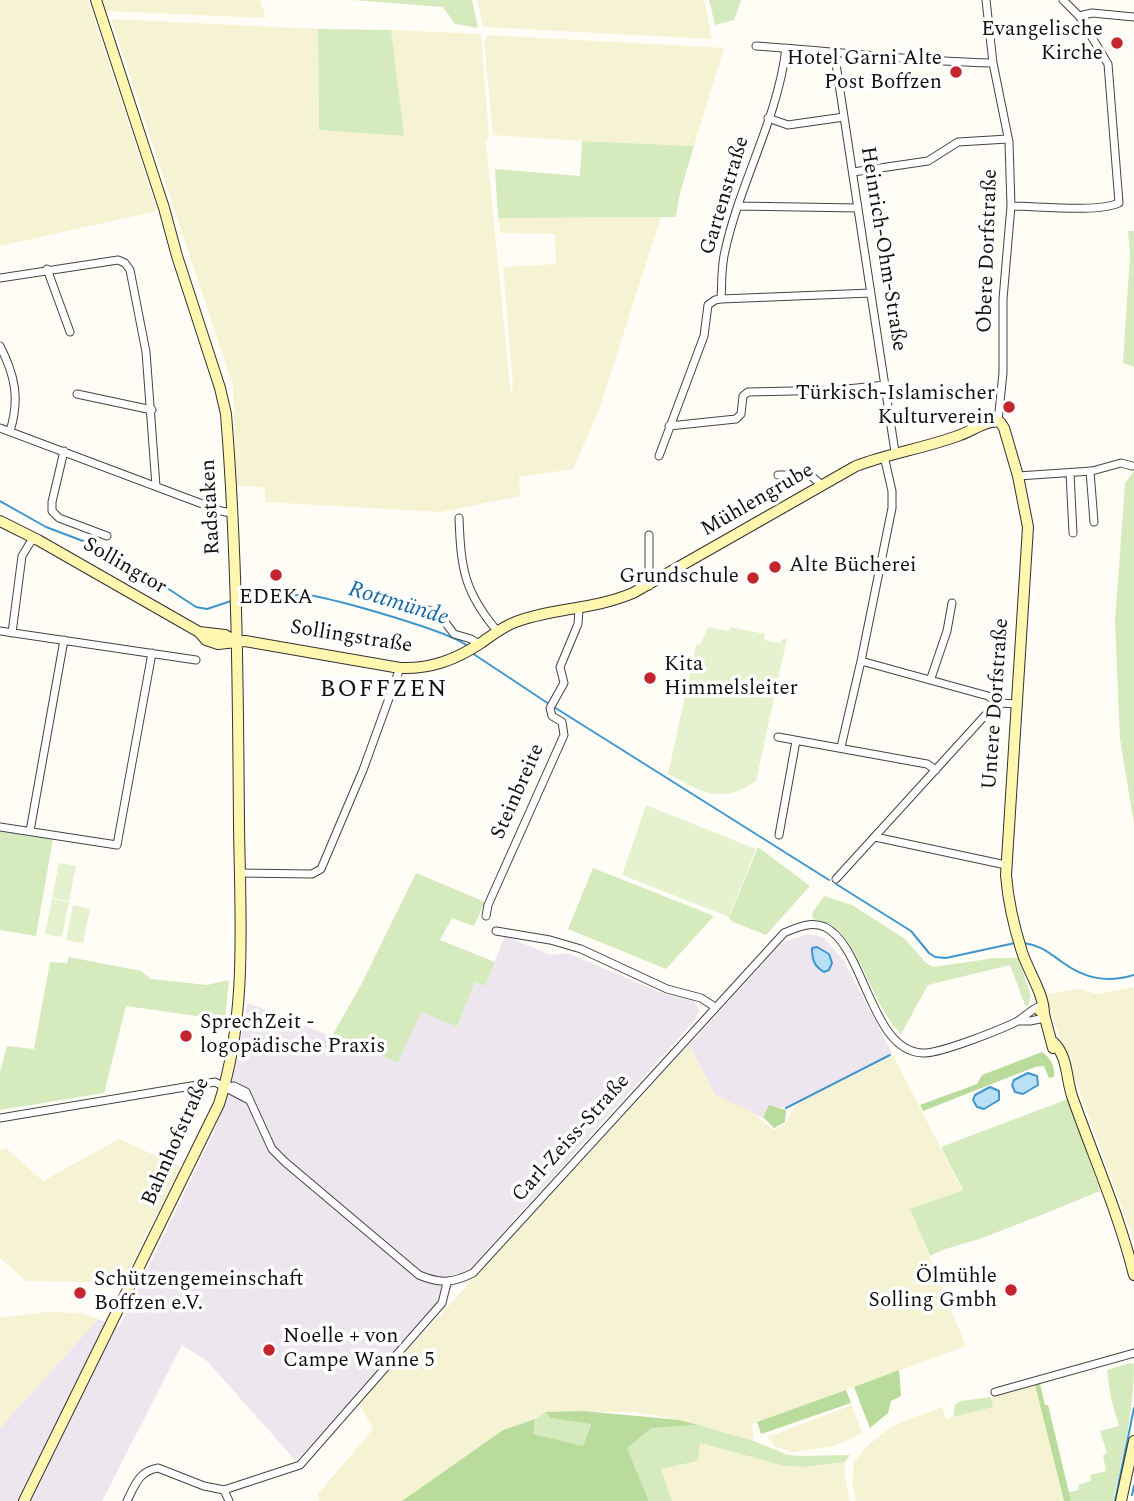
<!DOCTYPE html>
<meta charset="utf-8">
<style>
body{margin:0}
canvas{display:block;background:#fffdf5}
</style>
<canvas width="1134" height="1501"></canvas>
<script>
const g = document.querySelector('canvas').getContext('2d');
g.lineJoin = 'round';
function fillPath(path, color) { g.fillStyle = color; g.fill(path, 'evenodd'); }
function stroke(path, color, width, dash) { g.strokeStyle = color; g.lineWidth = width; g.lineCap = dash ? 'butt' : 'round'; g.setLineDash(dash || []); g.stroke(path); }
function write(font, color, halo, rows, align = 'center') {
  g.font = font + ' Spectral,serif'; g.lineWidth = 7; g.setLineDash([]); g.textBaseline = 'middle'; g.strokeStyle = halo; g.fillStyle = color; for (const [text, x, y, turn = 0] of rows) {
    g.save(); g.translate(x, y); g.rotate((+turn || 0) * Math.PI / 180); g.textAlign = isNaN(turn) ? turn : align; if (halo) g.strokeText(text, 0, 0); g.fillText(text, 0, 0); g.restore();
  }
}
const industrial = new Path2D(`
 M808,934L823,937L844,961L892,1053L783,1108L769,1106L762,1118L715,1095L689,1045L783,942Z
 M505,936L551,955L568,953L664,994L693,1000L700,1011L694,1021L296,1461L207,1361L182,1345L102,1501H0V1428L98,1319L119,1327L214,1132L232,1082L248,1003L398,1063L421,1011L457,1027L475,982L485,985Z`);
const farmland = new Path2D(`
 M0,0H88L157,211L0,246Z
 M100,0H260L266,18L106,11L102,7Z
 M477,0H704L712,39L483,27Z
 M111,19L318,29L319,130L403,136L391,30L481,34L489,136L486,141L511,396L513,384L503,267L556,264L555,234L501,233L498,218L661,217L599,410L573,469L519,477L520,496L441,512L265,502V487L236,486L233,386Z
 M487,35L724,48L694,146L582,141L493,135L484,42Z
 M1134,987V1241L1044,994L1080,989L1097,994Z
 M689,1045L715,1095L751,1111L773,1130L785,1124L794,1108L801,1102L893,1055L962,1190L910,1209L966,1346L752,1424L754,1441L680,1420L635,1412H545L535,1419L503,1430L402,1501H319L318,1494L373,1429L359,1403Z
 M119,1139L181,1167L126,1275L99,1282L26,1281L0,1258V1151L6,1148L43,1181Z
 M46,1312L80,1313L98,1319L0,1428V1318Z
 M1035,1385L1064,1501H856L852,1483L854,1462L866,1447L892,1426L942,1407L946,1419L992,1407L991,1397Z
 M852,1405L862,1433L835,1446L793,1452L774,1446L768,1437Z
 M699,1443L784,1466L803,1467L845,1462V1477L850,1501H672L661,1469L698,1461Z`);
const green = new Path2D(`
 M353,0H472L478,28L455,24L443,7Z
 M709,0H741L734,20L715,25Z
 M318,29L391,30L404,136L319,130Z
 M582,141L694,146L680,193L676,217L498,218L495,169L580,176Z
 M1128,231H1134V367L1123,363L1130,254Z
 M1134,471V824L1120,739L1115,622L1125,483Z
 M0,830L53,839L36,936L0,930Z
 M758,847L810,886L766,935L733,922L729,918Z
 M593,868L714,916L666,969L568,929Z
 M416,873L485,902L474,926L452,918L440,940L495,962L485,986L475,982L457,1027L421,1012L398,1063L332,1036L361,985Z
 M824,896L852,905L905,939L926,963L933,967L995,958H1018L1031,996L1028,1006L1025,1005L1010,965L928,985L901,1034C873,1006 861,948 834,926C828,922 820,920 813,919L812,913Z
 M69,957L141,971L151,979L207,985L229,980L225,1020L126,1006L104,1093L0,1110V1072L7,1046L34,1049L50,962L67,963Z
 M1068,1099L1100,1191C1061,1207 1022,1223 982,1238C965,1244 946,1247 930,1256L910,1209L963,1190L941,1147Z
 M1130,1363L1134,1364C1134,1411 1123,1455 1113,1501H1071L1069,1492L1079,1490L1078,1485L1091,1481L1090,1475L1106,1471L1103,1455L1107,1453L1100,1431L1119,1426L1111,1399L1107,1370Z
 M991,1397L993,1407L953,1417L955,1405L961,1401Z
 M545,1412L551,1418L591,1423L583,1446L532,1434L535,1419Z
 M698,1425L754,1441L788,1455L803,1456L850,1455L845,1462L803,1467L784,1466L700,1443L698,1461L661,1469L672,1501H649L627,1448L652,1428Z`);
const forest = new Path2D(`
 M1042,1052C1050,1057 1056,1068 1054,1077L1049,1078L1044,1066L1035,1067L923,1111L920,1105L977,1084L982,1075Z
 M769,1105L786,1110L785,1122L774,1128L763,1117Z
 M899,1370L901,1396L891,1401L888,1413L870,1428L854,1387Z
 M1040,1384L1045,1405H1048L1071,1501H1064L1035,1385Z
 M846,1390L851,1403L761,1434L757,1422Z
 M583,1411L680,1420L698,1425L652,1428L627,1448L649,1501H402L503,1430L535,1419L533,1434L583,1446L591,1424L551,1418L545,1412Z`);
const pitch = new Path2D(`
 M708,627L729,631L730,627L765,634L764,640L780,643L782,639H787L756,781C720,806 703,792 668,774L696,645H700Z
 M646,805L756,849L729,917L622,875Z
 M59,863L76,866L69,901L52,898Z
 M52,899L69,902L62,937L45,934Z
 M73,905L90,909L83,943L66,940Z`);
const water = new Path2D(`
 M817,947L829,954L832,963L829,970L824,972C814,966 812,960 812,948Z
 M1028,1073L1037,1076L1038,1085L1023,1094L1015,1092L1012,1085L1014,1080Z
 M990,1087L999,1091V1100L984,1109L977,1107L973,1100L975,1095Z`);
const stream = new Path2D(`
 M0,501L46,527L112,552L196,607L207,609L231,601
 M240,600C262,598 284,594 306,595C327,596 455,633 467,646
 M472,653L549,704
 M554,707L829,880
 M836,884L911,931L929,953L935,957L946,958L1015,943
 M1024,943C1040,945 1049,953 1062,962C1085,979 1107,983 1134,975
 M786,1108L890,1055
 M1132,1495L1134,1486
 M1115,1501L1134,1408`);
const street = new Path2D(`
 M986,0L993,63L1009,142L1011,206L1003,299V373L998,421
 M1079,16L1092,13L1134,17
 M756,46C835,51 914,62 993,63
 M834,51L895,452
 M768,118L788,125L844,117
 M853,172L928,161L958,142L1008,139
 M738,206L858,208
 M1011,206C1037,206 1097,213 1119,203L1108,64L1079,16L1063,0
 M47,269L70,332
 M0,278L118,260L125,263L130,270L146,352L156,486
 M721,299L871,293
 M0,346C15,375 20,399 10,431
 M77,394L152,410
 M669,426L736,419L741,414L743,396L748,392L838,390L885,385
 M0,428L221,511L231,513
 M64,451L52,502V511L59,518L107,536
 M659,456L704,336L708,305L715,300L721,299C722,283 721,267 725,251C740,182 778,118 786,48
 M1090,471L1094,522
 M1070,473L1073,533
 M778,475H810L823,486
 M1018,476L1092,471L1121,463L1132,466
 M459,518C461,569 464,592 498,632
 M649,535V586
 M394,600L432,611L445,622L454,634L471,639L479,644
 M0,631L196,660
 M12,633L22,556L33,538
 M861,661L988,696L999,703
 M931,678L947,631L952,603
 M778,737L927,764L936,770
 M841,747L861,661L892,508V491L884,456
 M0,827L117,845L152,653
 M30,831L64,640
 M779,835L796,741
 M875,837L1006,865
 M239,873L312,874L321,869L363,770L400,668
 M836,879L990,710L999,703L1017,704
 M486,916L488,905L564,735L562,722L552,716L550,708L564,683L560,667L578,624L579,609
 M496,931L550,940L581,949L667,989L701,998L715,1007
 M1019,1021H1030L1045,1018
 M224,1087L234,1086L246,1092L272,1149L285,1162L419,1275C440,1284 453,1283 473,1273L784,933C798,927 811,921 825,927C865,946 871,1055 925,1053C944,1052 997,1031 1016,1022C1024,1018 1029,1011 1038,1007
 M0,1118L215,1082L249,1100
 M995,1392L1134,1353
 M224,1490L229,1501
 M127,1501C135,1485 139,1471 158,1468L204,1486L224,1490L300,1465L442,1303L447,1283`);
const secondary = new Path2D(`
 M0,521L38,540L199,632L206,640L218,644L245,641L400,668C431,669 455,660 481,643C491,636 501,628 513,623C550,608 593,610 633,593L856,466C890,453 926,448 960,435C972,431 988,419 1000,422L1004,428L1018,476L1028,527L1006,875C1008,901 1014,927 1022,952C1029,973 1044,994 1044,1014
 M199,632L225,635L237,642
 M1040,1011L1044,1014L1053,1048
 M1053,1042C1068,1056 1066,1078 1072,1096C1093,1156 1119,1214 1134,1275
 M24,1501L219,1104C248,1014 240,917 239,824C238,687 237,550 226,414L220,388L177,256L164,208L96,0
 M1121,1501L1134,1441`);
const markers = [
 [1117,43,7,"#c4262e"],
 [956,72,7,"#c4262e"],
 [1009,407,7,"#c4262e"],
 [775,567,7,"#c4262e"],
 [276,575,7,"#c4262e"],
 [753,578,7,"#c4262e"],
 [650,678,7,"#c4262e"],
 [186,1036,7,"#c4262e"],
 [1011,1290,7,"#c4262e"],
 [80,1293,7,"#c4262e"],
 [269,1350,7,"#c4262e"]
];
const poiNames = [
 ["Evangelische",1103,31],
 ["Kirche",1103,55],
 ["Hotel Garni Alte",942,60],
 ["Post Boffzen",942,84],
 ["Türkisch-Islamischer",995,395],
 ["Kulturverein",995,419],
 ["Alte Bücherei",789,567,"left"],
 ["Grundschule",739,578],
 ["EDEKA",276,599,"center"],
 ["Kita",664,666,"left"],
 ["Himmelsleiter",664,690,"left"],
 ["SprechZeit -",200,1024,"left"],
 ["logopädische Praxis",200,1048,"left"],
 ["Ölmühle",997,1278],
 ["Solling Gmbh",997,1302],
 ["Schützengemeinschaft",94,1281,"left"],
 ["Boffzen e.V.",94,1305,"left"],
 ["Noelle + von",283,1338,"left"],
 ["Campe Wanne 5",283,1362,"left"]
];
const streetNames = [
 ["Gartenstraße",726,196,-73],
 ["Heinrich-Ohm-Straße",882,249,81],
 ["Obere Dorfstraße",989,251,-88],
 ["Mühlengrube",758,501,-30],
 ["Radstaken",212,507,-93],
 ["Sollingtor",124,567,30],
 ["Sollingstraße",351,638,9],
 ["Untere Dorfstraße",997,704,-86],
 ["Steinbreite",519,792,-66],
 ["Carl-Zeiss-Straße",572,1139,-48],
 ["Bahnhofstraße",177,1142,-66]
];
const waterNames = [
 ["Rottmünde",398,605,17]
];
const quarterNames = [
 ["BOFFZEN",384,691]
];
fillPath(industrial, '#eee6ef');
fillPath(farmland, '#f6f3d4');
fillPath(green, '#d5ebbd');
fillPath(forest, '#b9dc9c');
fillPath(pitch, '#e6f2cf');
fillPath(water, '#b9e0f7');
stroke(water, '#3f96cf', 2);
stroke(stream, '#3f96cf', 2);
stroke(street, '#444', 9);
stroke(secondary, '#333', 12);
stroke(street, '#fff', 7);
stroke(secondary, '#fff6b0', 10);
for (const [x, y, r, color] of markers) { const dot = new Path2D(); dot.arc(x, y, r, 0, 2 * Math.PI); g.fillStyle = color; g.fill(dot); stroke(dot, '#fff', 2.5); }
write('21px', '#111', '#fff', poiNames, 'right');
write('21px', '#111', '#fff', streetNames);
write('italic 23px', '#1768a6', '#fff', waterNames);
g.letterSpacing = '2px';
write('24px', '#111', '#fff', quarterNames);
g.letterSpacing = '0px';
</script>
